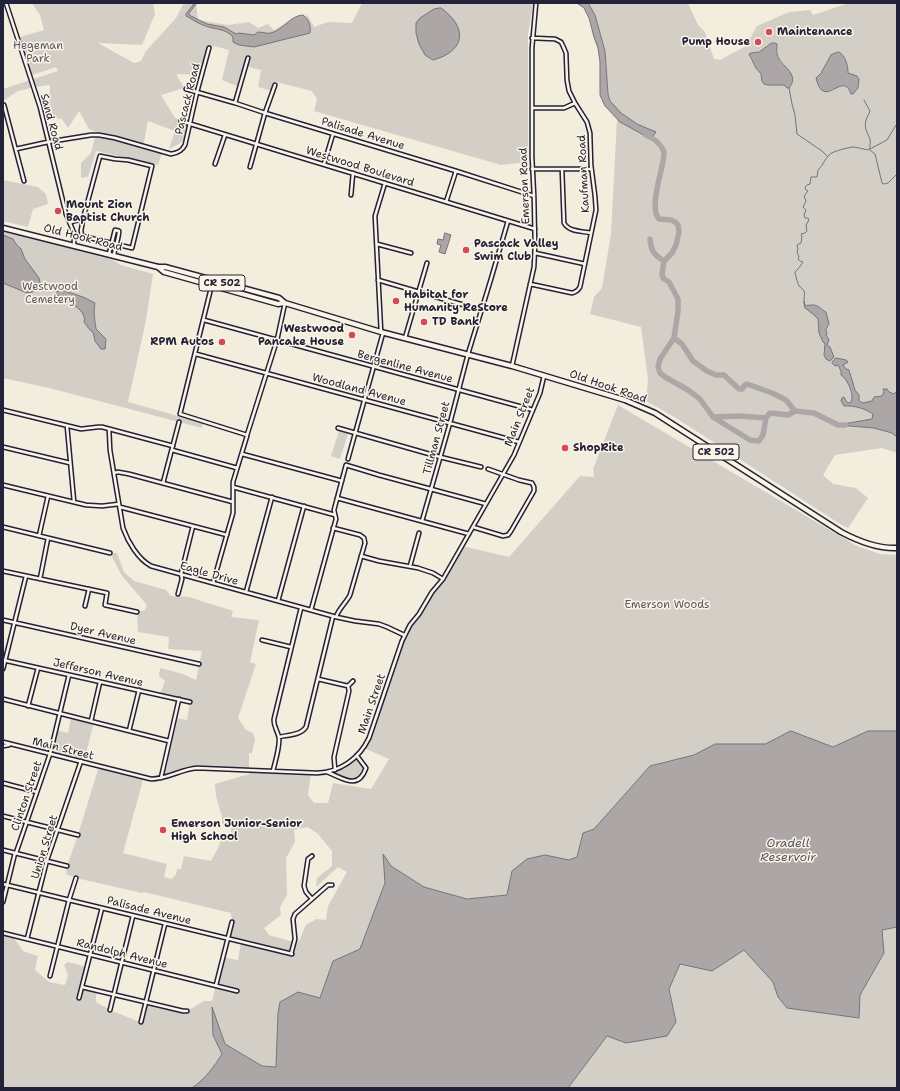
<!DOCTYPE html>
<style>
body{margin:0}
#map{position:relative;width:900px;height:1091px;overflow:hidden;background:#f3edde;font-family:"Shantell Sans",sans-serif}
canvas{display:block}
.frame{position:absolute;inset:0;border:4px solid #22223b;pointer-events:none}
</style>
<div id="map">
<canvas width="900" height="1091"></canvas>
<div class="frame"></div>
</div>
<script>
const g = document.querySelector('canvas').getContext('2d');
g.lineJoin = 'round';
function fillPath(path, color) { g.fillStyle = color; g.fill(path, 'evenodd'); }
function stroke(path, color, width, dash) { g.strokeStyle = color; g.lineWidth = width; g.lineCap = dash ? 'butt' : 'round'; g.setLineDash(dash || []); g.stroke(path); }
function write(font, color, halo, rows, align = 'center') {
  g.font = font + ' "Shantell Sans",sans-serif'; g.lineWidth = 3; g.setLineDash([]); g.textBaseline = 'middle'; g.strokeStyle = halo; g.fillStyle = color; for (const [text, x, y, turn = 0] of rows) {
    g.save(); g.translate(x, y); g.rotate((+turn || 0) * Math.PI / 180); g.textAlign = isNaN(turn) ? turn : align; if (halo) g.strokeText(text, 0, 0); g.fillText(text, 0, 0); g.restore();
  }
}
const green = new Path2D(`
 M32,3H153L155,14L142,45L98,43L134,63L141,61L146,51L176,18L184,3H196L198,20L228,25L249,22L258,28L268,24L274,30L299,15L308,16L314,27L328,22L352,23L362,3H533L528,35V162L501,165L314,111L317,99L312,91L276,82L272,91L258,87L261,70L245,66L239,87L222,80L229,50L214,46L206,51L199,75L176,74L184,88L161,95L175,118L189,122L184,141L169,149L175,131L148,121L143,147L162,153L158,165L96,151L88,177L81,178V163L91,153L96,132L89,129L79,111L68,128L62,119L49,117L50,85L35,87L18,91L3,101V89L58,71L56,67L32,75L20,37L44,30L40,15Z
 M588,3H688L698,25L705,32L714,59L720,60L746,46L757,26L789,12L810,10L813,15L849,3H897V393L896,392L894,394L883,390L884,392L882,396L874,397L872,401L863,403L859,401V395L855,390L849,370H846L843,365L847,362L838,365C843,374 856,393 851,402L841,401L844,406C854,405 865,409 873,414V419L840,425L874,428L892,433L897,437V453L882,448L835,455L823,475L833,484L856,488L868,498L848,528L840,524L676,418L646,401L648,379L641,327L590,314L594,297L602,288L611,234L617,119L608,94L605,51L595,15ZM775,43L777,44C777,55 777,57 785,65L787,88L784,85H768L762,80L761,74L756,68L750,57L753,52H759ZM839,52L843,55L848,73L859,77V82L858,88L851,94C846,79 837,88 828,92L817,76C827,68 825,56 839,52ZM805,304V305C818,308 826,310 829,324L827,327L825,335L828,338L827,345L830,347L833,354L825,347V344C819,337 819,328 818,319L804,305Z
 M3,180L38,187L46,194L48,204L33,209L28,227L3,221Z
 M3,232L43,241L113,260L121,265L153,274L146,320L128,402L203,423L202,428L49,388L3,378Z
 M618,405L857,546L880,554L897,555V731H868L833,747L791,731L765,744H715L694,755L650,766L594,829L583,833L577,857L569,860L545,855L512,871L507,895L467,899L424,887L391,866L383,855L385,883L360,949L333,961L320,998L298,992L280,1002L278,1013L276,1067L262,1066L225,1044L212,1008L213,1035L222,1054C214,1067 205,1079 192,1088H3V933L12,935L23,951L38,956L35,970L49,982L65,985L68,975L64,965L68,962L87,967L82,986L102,991L96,994V1002L110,1010L140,1022L146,1002L187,1011L204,1001H212L223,957L238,960L241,942L227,939L232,922L231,913L144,892L142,893L76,878L66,874L67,866L78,835L99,766L147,778L143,780L123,853L167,864L164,877L171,879L176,875L177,869H181L184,856L211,861L218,848L222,837L229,838L232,826L222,824V817L216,796L215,784L249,774V770L197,768L161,778L174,718L187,720L190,702L160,695L165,681L159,676L160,668L180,673L196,680L202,651L168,649L169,637L138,632L137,612L145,610L147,605L122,576L110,553H117L124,572L134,581L166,590L171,596L189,597L233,611L231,617L259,620L250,662L256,664L238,718L246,730L253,733L255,739L252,753H249V770L311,773L308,795L314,803H328L333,783L371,789L389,759L364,748L369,738L407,630L432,592L443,579L462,546L509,557L580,476L594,477L593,469ZM308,827L318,834L332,851V866L317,878L316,887L338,867L347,872L328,906L326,920L316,919L306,925L299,941L293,942L269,935L264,928L281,915L280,907L287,895L286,858L295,842L294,830Z
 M339,431L348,434L340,459L331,456Z
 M71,717L94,722L84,762L50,754L56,730L68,733Z
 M357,756L366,768L363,776L354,782L326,772L335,770Z
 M897,927V1088H568L607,1036L626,1043L676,1022L669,989L680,964L712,971L744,950L773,982L778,997L859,1018L860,995L884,953L881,930Z`);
const water = new Path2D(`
 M195,3L196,4L189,13V15L207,24L224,27L236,34L239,33L254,35L258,32C262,32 267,34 271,33C283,30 291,15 303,15C309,20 311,25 310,33L254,47L239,45L233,42V37C224,27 213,30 203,25C197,23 192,19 186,16V14Z
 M577,3H588L595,15L605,51L608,94L610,101L621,113L637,124L656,132L651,139L620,122L605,106L600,95V62L598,48L594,37L589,18L584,8Z
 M441,8C468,27 466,51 433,60L425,55L419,44L416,33V23L420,18L434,9Z
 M772,43H775L777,44C777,49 776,53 778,57C783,67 800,75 789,88H787L784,85H768L764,84L762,81L761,74L756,68L749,54L751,53L759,52Z
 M839,52C846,56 848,66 848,73L857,76L859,79L858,88L853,94H851C843,69 824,112 816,78L821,73L831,55Z
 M445,233L451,235L445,254L439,252L441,245L437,244L438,239L443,240Z
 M3,235L13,239L16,244L21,249L25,259L39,278L41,286L38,289L32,292L27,293L3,283Z
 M62,290L83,297L95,303C93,313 95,320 96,329L106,339L105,349H101L95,341L93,332L90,330L84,322C88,309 64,300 55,294L56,292Z
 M804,302L805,305C807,306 809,305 812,305C817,304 822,310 826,312L829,324C827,327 825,330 827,333L826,335L829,340L827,345L830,347L834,357L830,361L826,359L824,355L825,344L823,342L819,333L818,319L813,314L805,308Z
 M836,358L846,360L848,362L843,365L846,369L849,370L855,390L859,395V401L863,403L872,401L874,397L882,396L884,392L883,389H887L889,392L894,394L896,392L897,393V437L892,433L874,428L838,425L872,419L873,414C866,409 854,405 844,406L841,401L842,398L844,397L846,401L848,403L851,402C855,395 847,378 841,375V371L838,365L835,366L832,363Z
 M791,731L833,747L868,731H897V927L882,930L884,953L860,995L859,1018L787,1008L778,997L773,982L744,950L712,971L680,964L669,989L676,1022L667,1036L626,1043L607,1036L568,1088H192C205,1079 214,1067 222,1054L213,1035L212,1007L225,1044L262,1066L276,1067L278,1013L280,1002L298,992L320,998L333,961L360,949L385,883L383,854L391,866L424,887L467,899L507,895L512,871L527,859L545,855L569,860L577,857L583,833L594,829L650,766L694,755L715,744H765Z`);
const stream = new Path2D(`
 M789,88L792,104L795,115L797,134L822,151L828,157
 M864,100L870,111C869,114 867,116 866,120C864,127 867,133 870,139C871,143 869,146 870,149
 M870,150L875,154L882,183L884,184L888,183L897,174
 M804,302C804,293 807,292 799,286C798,284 795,274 795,272L798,269L803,262L800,261L798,259L799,257L797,252L798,249L797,245L801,243L802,236L801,234L805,233L807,231L806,225L809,220L808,218H805L804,215L806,210L803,207L806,201L804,196L808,191L806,190L805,187L807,185L810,184L811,177H817L818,170C823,166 825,158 830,154C834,151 847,148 852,147C856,147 863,149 868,150L887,140L896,125L897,124`);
const river = new Path2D(`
 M646,135C653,138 661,143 664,152C664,155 664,158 663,161C661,175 649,209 659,219L671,220L675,222L678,225L679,232L676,245L672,253L664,261L662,274L663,278L669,282L678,299V311L674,338L660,359L658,367L660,373L665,377L688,390L700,399L713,417L750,440L759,441L763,435L766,418L770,413L788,415L795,411L814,413L838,425H845
 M650,239C651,251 654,255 664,261
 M674,338L682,344L693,361L707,371L716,375H724L739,389H742L745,385L747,384L772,393L786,400L795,411
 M713,417L739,416L766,418`);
const street = new Path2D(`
 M6,3L40,107L66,214L74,233V245
 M186,89L235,103L265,113L456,171L534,196
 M235,103L248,58
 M4,105L24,181
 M532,108H564L575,103
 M181,121L535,229
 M16,149L48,142L91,135H99L115,138L171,154C178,153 182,151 185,145L197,92L209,48
 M100,156L115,159L128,160L152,166L132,248L82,236L81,231L83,219Z
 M215,164L225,135
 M324,164L333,134
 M250,167L265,113L275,85
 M532,169H591
 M562,169L564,223C569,232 582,231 591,233
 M351,195L353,173
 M446,202L456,171
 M70,223L74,221L83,219
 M377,244L411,253
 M535,253L585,264
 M109,254L115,230L119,231C119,238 115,247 114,255
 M213,280L180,414L247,435L277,340L285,303
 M378,280L481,310
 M530,284L572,293C576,292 578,291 580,287L596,210L595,196L591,165L590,133L587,122L575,103L569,91L567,80L566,53L563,46L561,42L555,39L532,38
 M204,320L533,410
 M381,332L375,216L385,183
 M405,338L427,263
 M196,354L519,442
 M512,366L534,267L535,245L534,196L532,157V48L536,3
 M3,410L81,429L98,427H102L173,446
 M67,426L74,502
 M338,428L440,457L481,467
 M109,429L110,450L123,528C128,542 138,559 151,566L336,617L355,621L379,624L387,627L404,635
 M3,447L70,463
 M172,450L237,468
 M242,454L342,481
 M348,459L383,333
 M114,473L118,472L129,474L233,502
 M163,483L179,422
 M3,485L86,505L102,506L119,504
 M233,487L335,515
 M337,498L469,534
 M120,507L227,535
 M422,521L450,423L468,354L491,279L508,221
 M3,527L110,553
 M473,527L503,536L508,535L511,531L534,491V487L532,483L519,480L488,469
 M333,528L360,535L364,538L365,543L350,595C346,603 339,608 336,617
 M39,536L48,496
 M361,556L379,561L418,568L433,573L443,579
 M410,566L419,533
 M3,571L107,593L105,605L137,612
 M40,579L48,538
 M213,583L233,513V482L247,436
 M246,592L272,497
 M178,594L182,579L181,574L193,526
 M278,601L304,506
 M85,606L89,589
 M311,610L336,519L334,510L346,465L379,475L486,504
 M3,620L199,664
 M262,640L291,647
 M3,660L190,702
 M3,669L26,576
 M318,679L348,686
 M348,686L353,681
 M3,699L169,741
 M28,706L38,668
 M91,721L100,682
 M129,731L139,690
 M279,737C288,735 301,735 306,727L333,616
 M3,742L151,779C168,779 181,769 197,768L317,773C340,772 359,759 369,738L402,641L410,625L419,614L432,592L443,579L514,455L540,393L544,376
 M3,746L9,745
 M335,770L334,757L349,691L348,686
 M273,771C275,762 280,747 279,738C278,731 273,726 274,719L301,608
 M327,772C343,778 358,791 366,768L357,756
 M161,778L179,699
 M3,783L37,792
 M3,816L78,835
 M3,850L67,866
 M16,853L50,754L69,675
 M3,884L292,954
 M312,899L306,892L304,886L308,859L312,856
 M3,902L15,853
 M3,933L237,991
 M27,939L47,860L81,761
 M291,954L295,939L293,919L295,914L328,885H332
 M50,976L69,900L76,878
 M216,985L232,922
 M82,987L183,1011H187
 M79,998L102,908
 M110,1010L133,916
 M141,1022L165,924`);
const primary = new Path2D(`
 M3,228L158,267H165L279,298L285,303
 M158,267L164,272L278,304L285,303L381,332L512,366L625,400L655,413L841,532C858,541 877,549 897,548`);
const markers = [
 [769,32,4,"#d1495b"],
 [758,42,4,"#d1495b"],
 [58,211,4,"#d1495b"],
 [466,250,4,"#d1495b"],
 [396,301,4,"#d1495b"],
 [424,322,4,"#d1495b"],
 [352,335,4,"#d1495b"],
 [222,342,4,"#d1495b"],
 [565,448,4,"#d1495b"],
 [163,830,4,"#d1495b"]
];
const shields = [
 [222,283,46],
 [716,452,46]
];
const shieldNames = [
 ["CR 502",222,283],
 ["CR 502",716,452]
];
const poiNames = [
 ["Maintenance",777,32],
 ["Pump House",750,42,"right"],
 ["Mount Zion",66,205],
 ["Baptist Church",66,218],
 ["Pascack Valley",474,244],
 ["Swim Club",474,257],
 ["Habitat for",404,295],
 ["Humanity ReStore",404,308],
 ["TD Bank",432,322],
 ["Westwood",344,329,"right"],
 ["Pancake House",344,342,"right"],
 ["RPM Autos",214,342,"right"],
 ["ShopRite",573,448],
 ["Emerson Junior-Senior",171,824],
 ["High School",171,837]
];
const parkNames = [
 ["Hegeman",38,46],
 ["Park",38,59],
 ["Westwood",50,287],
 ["Cemetery",50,300],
 ["Emerson Woods",667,605]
];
const streetNames = [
 ["Pascack Road",188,99,-76],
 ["Sand Road",51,122,75],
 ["Palisade Avenue",363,134,17],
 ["Westwood Boulevard",360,167,17],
 ["Kaufman Road",584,174,-93],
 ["Emerson Road",525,186,-92],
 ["Old Hook Road",83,238,14],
 ["Bergenline Avenue",405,367,15],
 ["Old Hook Road",608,387,19],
 ["Woodland Avenue",359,390,15],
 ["Main Street",520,417,-68],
 ["Tillman Street",437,438,-75],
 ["Eagle Drive",209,574,16],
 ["Dyer Avenue",103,634,13],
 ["Jefferson Avenue",98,673,13],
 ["Main Street",372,704,-71],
 ["Main Street",63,749,14],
 ["Clinton Street",27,796,-71],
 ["Union Street",45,847,-73],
 ["Palisade Avenue",149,911,14],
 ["Randolph Avenue",122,954,14]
];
const waterNames = [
 ["Oradell",788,844],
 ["Reservoir",788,858]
];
fillPath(green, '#d4cfc6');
fillPath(water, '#aca7a6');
stroke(water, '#75727b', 1);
stroke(stream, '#75727b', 1);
stroke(river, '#aca7a6', 5.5);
stroke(street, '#22223b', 5.5);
stroke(primary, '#22223b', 7);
stroke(street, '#fcf5e5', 2.5);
stroke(primary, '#fcf5e5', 4);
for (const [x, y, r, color] of markers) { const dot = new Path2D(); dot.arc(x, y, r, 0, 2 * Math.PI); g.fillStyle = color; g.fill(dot); stroke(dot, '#fcf5e5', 1.5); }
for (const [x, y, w] of shields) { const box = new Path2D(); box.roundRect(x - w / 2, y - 8, w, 16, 3); g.fillStyle = '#fcf5e5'; g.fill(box); stroke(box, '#22223b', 1); }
write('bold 10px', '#22223b', null, shieldNames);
write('bold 11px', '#22223b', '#fcf5e5', poiNames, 'left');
write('11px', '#575665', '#fcf5e5', parkNames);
write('11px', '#22223b', '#fcf5e5', streetNames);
write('italic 12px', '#525160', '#fcf5e5', waterNames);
</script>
